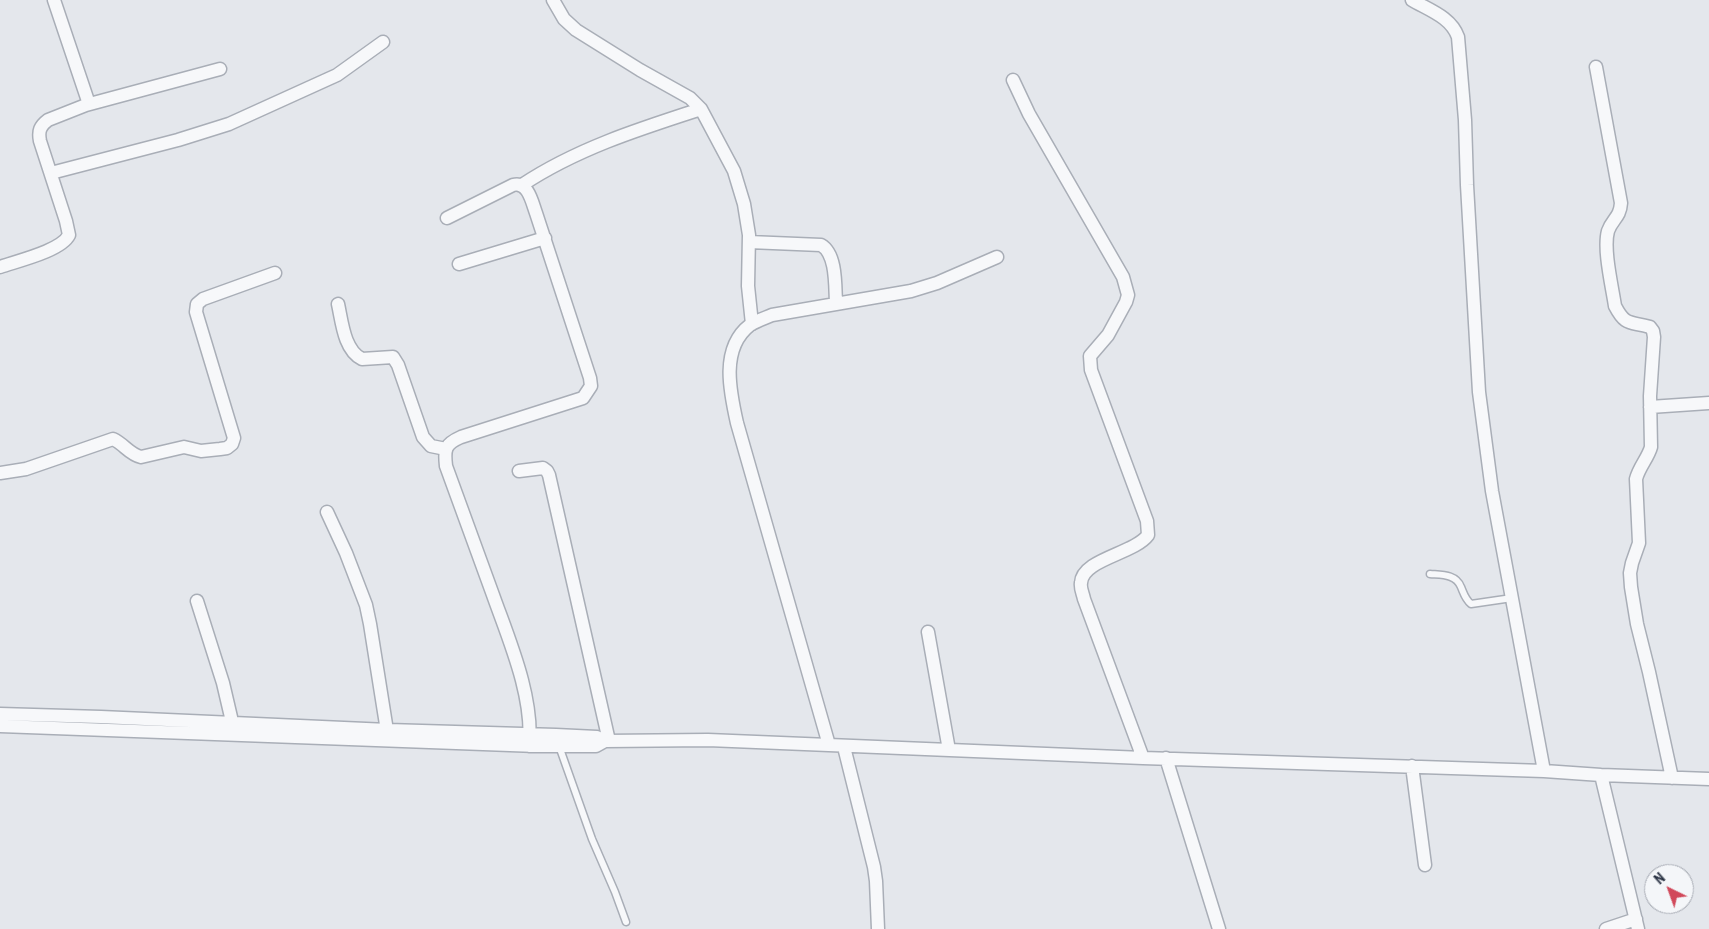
<!DOCTYPE html>
<style>
body{margin:0}
#map{position:relative;width:1709px;height:929px;overflow:hidden;background:#e4e7ec;font-family:"Roboto Condensed",sans-serif}
canvas{display:block}
.north{position:absolute;left:1644px;top:864px;width:50px;height:50px;box-sizing:border-box;background:#f4f6f9;border:1px solid #a4a8b1;border-radius:50%;rotate:318deg;font-size:14px;font-weight:700;line-height:20px;text-align:center;color:#2b3445}
.north::after{content:'';display:block;margin:auto;width:18px;height:22px;background:#d1495b;clip-path:polygon(50% 0,100% 100%,50% 72%,0 100%)}
</style>
<div id="map">
<canvas width="1709" height="929"></canvas>
<div class="north">N</div>
</div>
<script>
const g = document.querySelector('canvas').getContext('2d');
g.lineJoin = 'round';
function stroke(path, color, width, dash) { g.strokeStyle = color; g.lineWidth = width; g.lineCap = dash ? 'butt' : 'round'; g.setLineDash(dash || []); g.stroke(path); }
const service = new Path2D(`
 M1430,574C1442,575 1456,574 1461,587C1464,594 1465,599 1471,604L1512,598
 M559,746L592,839L615,892L626,922`);
const minor = new Path2D(`
 M54,0L89,104
 M553,0L564,19L576,30L640,70L690,98L701,109L734,171L744,204L749,235L748,286L752,324
 M1412,0C1429,10 1451,17 1458,37L1465,120L1467,185L1479,392L1492,491L1544,771
 M1596,67L1621,203C1620,218 1612,219 1608,231C1603,249 1612,286 1615,306C1626,327 1630,321 1650,327L1653,331L1654,337L1650,396L1651,447C1648,458 1639,467 1636,479L1639,543L1632,563L1630,573L1631,587L1637,624L1649,672L1672,778
 M1013,80L1029,114L1123,277L1128,295L1126,302L1108,335L1090,356L1091,370L1147,521L1148,535C1134,554 1082,559 1081,583C1080,588 1083,594 1084,599L1143,758
 M51,173L178,140L229,124L337,75L383,42
 M522,185C576,149 639,129 701,109
 M447,218L513,185C528,181 532,202 536,213L590,378L591,386L583,398L461,437C445,444 444,449 446,466C462,509 477,552 493,595C509,640 534,697 529,746
 M749,242L821,245C837,254 835,287 836,303
 M459,264L545,238
 M0,267C17,261 61,251 69,235L66,221L40,141C38,131 40,126 48,120L86,105L220,69
 M338,304C342,322 344,350 362,359L393,357L398,365L423,437L431,446L446,449
 M1650,407L1709,403
 M519,471L543,468L547,471L549,475L609,741
 M0,473L26,469L113,439C124,444 129,454 141,457L184,447L201,451L220,449L227,448L232,444L234,438L196,312L197,304L203,299L275,273
 M327,512L346,553L366,605L370,624L388,737
 M197,601L223,683L234,730
 M928,632L949,750
 M0,714L101,717L388,730L556,735L597,737L605,741L708,740L1143,758L1544,771L1601,775L1709,779
 M0,726L537,746H596L605,741
 M829,745L737,423C730,392 720,348 750,325C756,321 765,318 772,315L911,291L937,283L997,257
 M844,747L874,867L876,881L878,929
 M1166,758L1219,929
 M1412,766L1425,865
 M1601,775L1638,929
 M1606,929L1636,919`);
stroke(service, '#a9aeb7', 9);
stroke(minor, '#a9aeb7', 15);
stroke(service, '#f7f8fa', 6);
stroke(minor, '#f7f8fa', 12);
</script>
